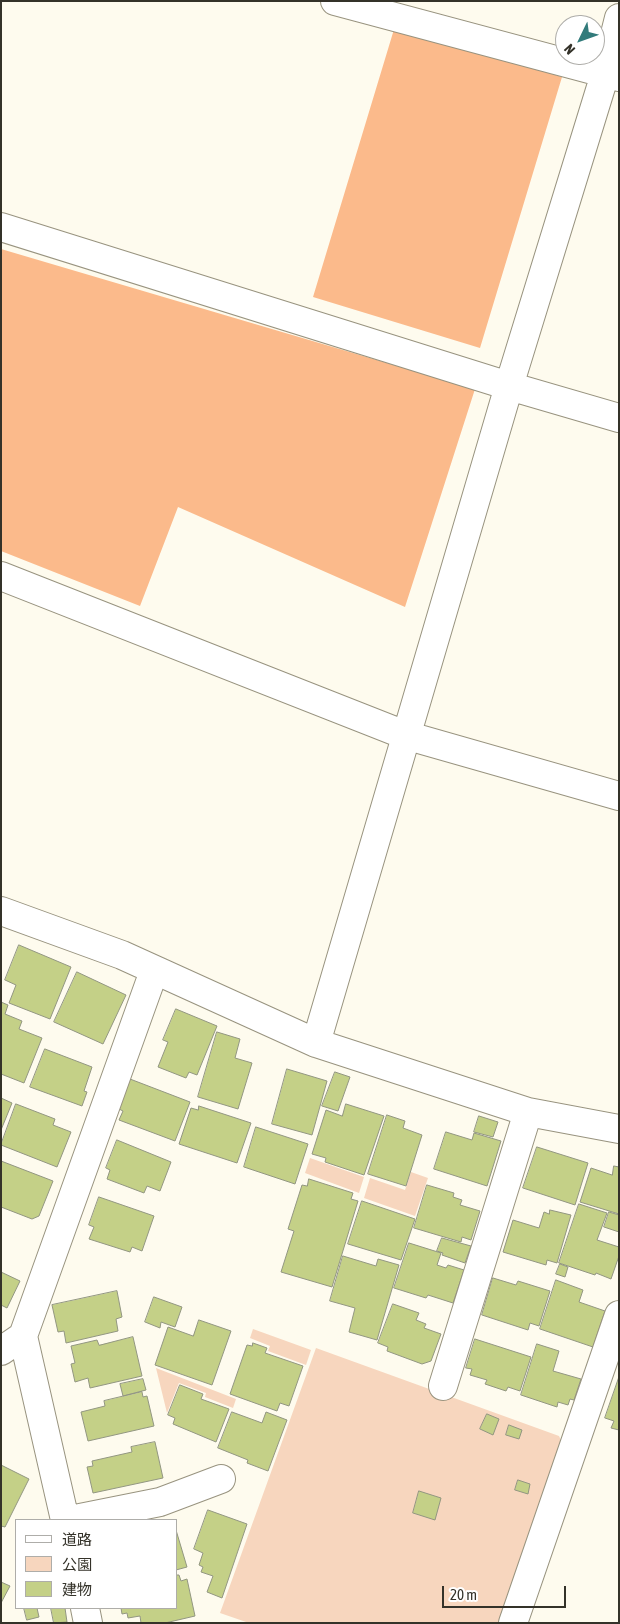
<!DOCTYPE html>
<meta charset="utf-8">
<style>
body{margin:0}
#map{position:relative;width:620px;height:1624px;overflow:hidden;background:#fefbee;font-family:"Asap Condensed","Noto Sans JP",sans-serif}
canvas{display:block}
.frame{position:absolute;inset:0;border:2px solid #343229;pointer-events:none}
.legend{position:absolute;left:15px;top:1519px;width:162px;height:90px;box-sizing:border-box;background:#fff;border:1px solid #aeada9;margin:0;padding:6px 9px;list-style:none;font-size:15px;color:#343229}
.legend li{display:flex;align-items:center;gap:10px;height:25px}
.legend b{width:25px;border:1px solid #aeada9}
.north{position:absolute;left:555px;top:15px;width:50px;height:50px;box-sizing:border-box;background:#fff;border:1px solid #aeada9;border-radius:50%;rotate:228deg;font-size:14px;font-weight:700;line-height:20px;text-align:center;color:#343229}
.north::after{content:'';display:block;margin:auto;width:18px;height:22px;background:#327b7b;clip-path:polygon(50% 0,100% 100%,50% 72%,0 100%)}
.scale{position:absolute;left:442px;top:1586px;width:124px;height:22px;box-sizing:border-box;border:2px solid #343229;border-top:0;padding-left:6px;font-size:15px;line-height:18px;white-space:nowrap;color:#343229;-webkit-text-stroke:4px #fff;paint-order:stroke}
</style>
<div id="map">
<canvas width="620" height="1624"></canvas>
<div class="frame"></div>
<ul class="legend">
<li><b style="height:6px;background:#fff"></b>道路</li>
<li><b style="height:14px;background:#f7d6be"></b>公園</li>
<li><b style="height:14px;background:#c4d087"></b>建物</li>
</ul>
<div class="north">N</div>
<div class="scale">20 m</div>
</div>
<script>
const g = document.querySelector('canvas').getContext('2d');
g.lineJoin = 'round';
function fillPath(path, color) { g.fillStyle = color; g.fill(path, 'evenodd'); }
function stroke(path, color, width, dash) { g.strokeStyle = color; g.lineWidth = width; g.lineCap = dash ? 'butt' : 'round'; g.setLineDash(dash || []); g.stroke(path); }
const green = new Path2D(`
 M310,1158L364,1177L359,1193L305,1173Z
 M411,1172L428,1178L415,1216L364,1198L370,1178L405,1190Z
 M253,1329L311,1350L306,1365L268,1351L270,1346L250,1338Z
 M316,1348L559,1436L565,1449L503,1623H249L220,1613Z
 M156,1368L236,1399L233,1408L205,1397L206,1393L179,1383L167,1413Z`);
const forest = new Path2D(`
 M395,26L562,77L480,348L313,297Z
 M1,249L475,389L405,607L178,507L140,606L1,551Z`);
const building = new Path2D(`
 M19,945L71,967L50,1019L9,1003L16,985L5,980Z
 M77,972L126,995L103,1044L54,1022Z
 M1,1002L8,1005L5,1014L22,1021L19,1029L42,1038L24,1083L1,1074Z
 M176,1009L217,1026L197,1075L189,1072L186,1078L158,1067L168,1042L163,1040Z
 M217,1032L240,1039L235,1058L252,1063L238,1109L198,1097Z
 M45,1049L92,1067L84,1091L87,1092L82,1106L30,1087Z
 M287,1069L327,1081L312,1135L272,1124Z
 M335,1072L350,1077L338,1111L322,1106Z
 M130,1079L190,1102L175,1141L119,1120L123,1111L119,1109Z
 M1,1098L12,1103L1,1130Z
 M16,1104L55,1119L53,1125L71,1132L57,1167L1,1145Z
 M346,1104L384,1116L364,1175L325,1162L326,1158L312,1154L326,1110L342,1116Z
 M199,1106L251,1123L237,1163L179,1144L191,1108L198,1110Z
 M387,1115L405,1121L403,1128L422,1135L406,1186L368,1174Z
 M479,1116L498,1122L493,1137L474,1132Z
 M256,1127L308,1144L295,1184L244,1167Z
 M446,1132L472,1140L474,1133L501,1141L487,1186L434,1169Z
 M117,1140L171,1162L160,1191L147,1186L144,1193L107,1179L110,1170L106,1168Z
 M537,1147L588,1163L575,1205L523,1188Z
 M1,1161L53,1181L39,1216L32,1219L1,1207Z
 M614,1166L619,1167V1214L580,1202L591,1168L612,1175Z
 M309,1179L353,1193L351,1199L358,1201L332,1287L281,1272L294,1231L288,1229L302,1185L307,1186Z
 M427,1185L454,1193L453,1197L462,1200L460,1205L480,1211L471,1240L462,1237L461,1242L414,1228Z
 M99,1197L154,1216L142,1251L132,1247L130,1252L89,1239L94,1227L89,1225Z
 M362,1201L415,1219L401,1260L348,1244Z
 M579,1204L607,1213L597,1240L619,1247V1256L611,1279L596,1273L595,1275L559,1263Z
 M550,1210L571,1215L557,1263L547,1260L546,1265L503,1252L513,1220L539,1228L544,1212L549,1214Z
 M609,1212L619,1215V1232L604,1227Z
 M442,1238L471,1246L465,1263L442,1255L443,1253L437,1251Z
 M409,1243L441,1253L437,1265L446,1268L448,1265L464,1270L453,1303L428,1295L426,1298L394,1288Z
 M343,1256L376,1266L378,1259L399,1265L377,1340L349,1332L355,1308L330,1301Z
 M560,1264L568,1267L565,1277L556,1274Z
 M1,1272L20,1281L7,1308L1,1305Z
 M493,1278L516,1285L518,1281L550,1291L539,1326L530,1323L528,1330L482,1315Z
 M556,1280L583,1290L579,1302L605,1311L593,1347L540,1329Z
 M117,1291L122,1317L116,1319L118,1331L66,1343L64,1331L58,1332L52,1305Z
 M154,1297L182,1307L175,1327L161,1322L160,1328L145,1322Z
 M393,1304L419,1313L416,1320L426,1324L424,1328L441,1334L431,1361L422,1364L387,1351L388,1347L378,1343Z
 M199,1320L231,1331L212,1385L155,1365L168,1327L193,1336Z
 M133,1337L142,1376L90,1388L88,1378L75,1382L71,1364L75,1363L71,1346L97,1340L99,1345Z
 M475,1339L531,1357L520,1391L508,1387L506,1391L485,1384L487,1380L470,1375L472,1369L466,1368Z
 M253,1343L267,1348L265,1353L303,1366L289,1406L280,1403L277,1411L230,1394L247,1345L252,1346Z
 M537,1344L559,1351L553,1371L581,1379L574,1400L570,1399L568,1405L558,1402L557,1407L521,1395Z
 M619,1377V1430L611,1428L614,1421L605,1418Z
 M143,1379L146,1390L123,1396L120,1384Z
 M180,1385L203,1394L201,1399L229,1409L216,1442L173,1424L175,1418L168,1415Z
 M142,1392L143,1397L147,1396L154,1426L88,1441L81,1412L105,1406L104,1401Z
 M232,1412L262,1423L266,1412L287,1420L268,1471L247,1463L248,1460L218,1448Z
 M487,1414L499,1419L493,1435L480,1429Z
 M509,1425L522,1430L519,1439L506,1435Z
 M155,1442L163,1478L93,1493L87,1467L93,1466L92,1461L132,1452L131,1447Z
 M1,1465L29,1479L5,1527L1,1526Z
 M518,1480L530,1484L528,1494L515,1490Z
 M419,1491L441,1498L435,1520L413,1513Z
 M208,1510L247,1524L222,1598L207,1592L213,1576L201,1572L203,1567L199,1565L203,1553L194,1549Z
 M176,1530L187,1567L176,1570Z
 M176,1575H179L181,1581L187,1579L195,1616L165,1623H141L140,1616L128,1618L127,1613L122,1614L121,1608H176Z
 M1,1582L10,1586L1,1603Z
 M24,1608H37L39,1617L27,1620Z
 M51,1608H65L67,1622L54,1623Z`);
const minor = new Path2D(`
 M335,1L619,77
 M1,227L509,386L619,418
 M1,576L405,735L619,796
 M1,911L122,955L316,1043L528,1112L619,1129
 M316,1043L509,386L605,74L619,18
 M1,1351L23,1336
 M443,1386L528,1112
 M65,1520L23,1336L154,971
 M70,1520L160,1502L221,1479
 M85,1608L88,1623
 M513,1623L619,1315`);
fillPath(green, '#f7d6be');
fillPath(forest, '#fbba8b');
fillPath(building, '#c4d087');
stroke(building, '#929681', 1);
stroke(minor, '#98937f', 30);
stroke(minor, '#fff', 28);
</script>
